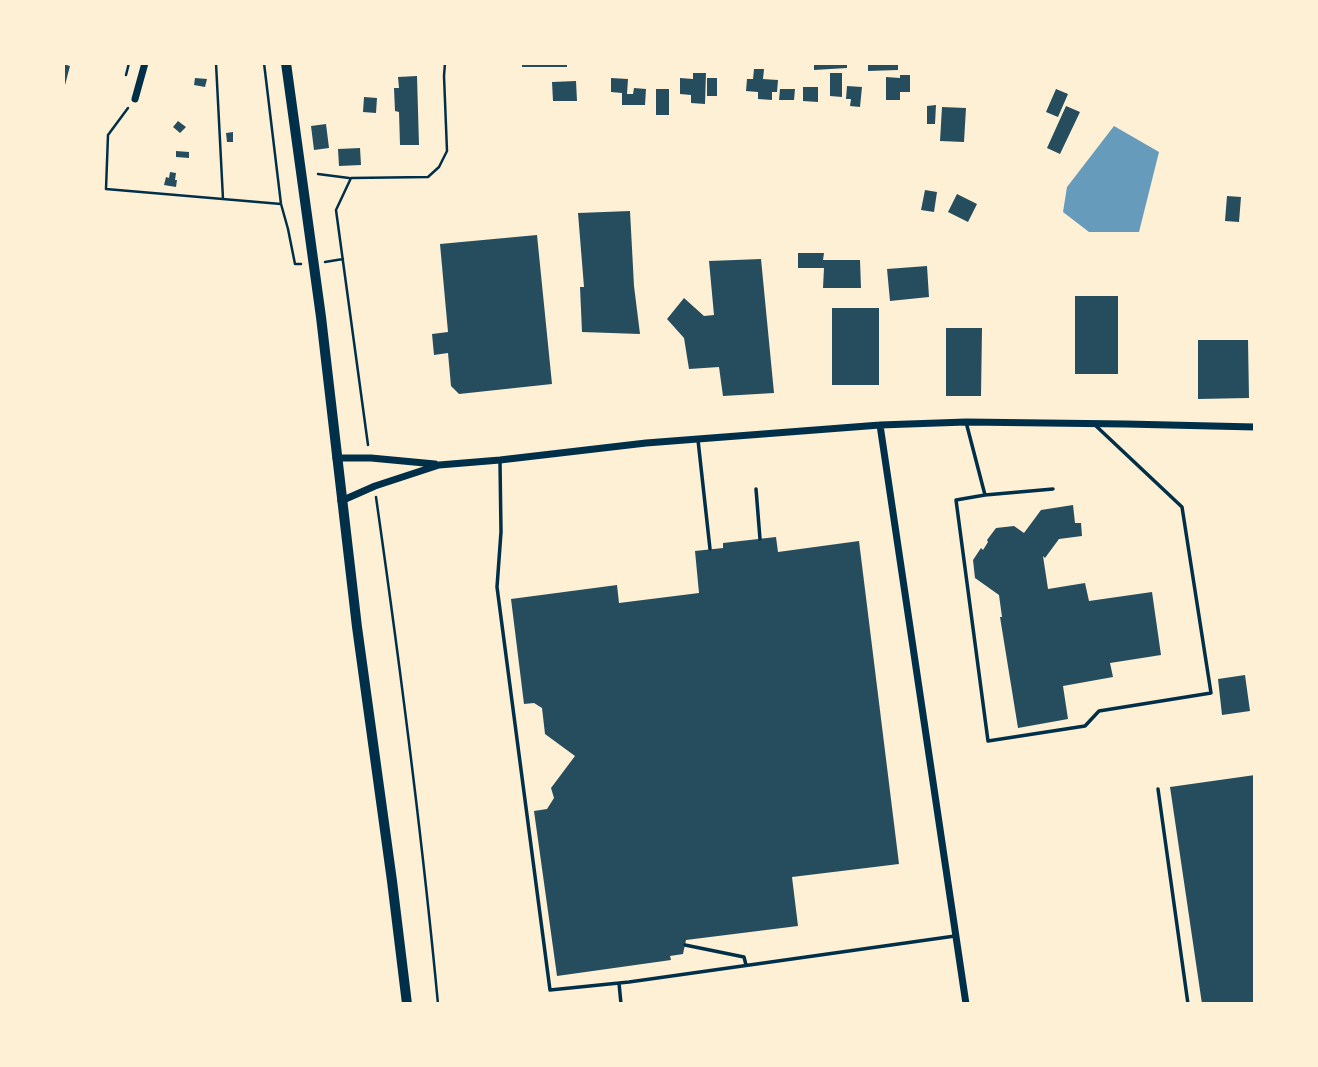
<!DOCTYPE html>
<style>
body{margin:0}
#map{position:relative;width:1318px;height:1067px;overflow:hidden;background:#fdf0d5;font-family:Barlow,sans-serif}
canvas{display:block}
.frame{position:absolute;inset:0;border:65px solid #fdf0d5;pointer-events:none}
</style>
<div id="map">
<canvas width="1318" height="1067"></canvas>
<div class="frame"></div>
</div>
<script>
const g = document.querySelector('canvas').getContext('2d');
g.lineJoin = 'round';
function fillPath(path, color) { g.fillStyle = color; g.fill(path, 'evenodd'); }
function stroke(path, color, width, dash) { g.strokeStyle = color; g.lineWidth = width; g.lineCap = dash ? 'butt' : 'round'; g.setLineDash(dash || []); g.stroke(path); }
const water = new Path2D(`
 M1114,126L1159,152L1139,232H1089L1063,212L1067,187Z`);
const building = new Path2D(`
 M522,63H567V67H522Z
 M814,63H847V68L814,70Z
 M868,63H898V70L868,71Z
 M63,64L70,66L64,89H63Z
 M754,69H764L763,79L778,80L777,92H772V100L758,99V92L746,91L747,79H753Z
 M693,73H706L705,104L691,103V95L680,94V78L693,79Z
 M830,73H842V97L830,96Z
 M900,75H910V92H900V100H886V77L900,78Z
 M417,76L419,145H400L399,112L395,111L394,88H399L398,77Z
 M195,78L207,79L205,87L194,85Z
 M611,78L628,79L627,94H633L634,88L646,89L645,105H622V93L611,92Z
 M707,78H717V96H707Z
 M576,81L577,101H553L552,82Z
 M847,86L862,87L860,107L850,106L851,99H846Z
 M803,87H818V102L803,101Z
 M656,89H669V115H656Z
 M780,89H795L794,100H779Z
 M1056,89L1068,94L1058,117L1046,112Z
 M364,97L377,98L376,113L363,112Z
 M936,105L935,124H927V106Z
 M1066,106L1080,112L1060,154L1047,148Z
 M942,107L966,108L964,142L940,141Z
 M178,121L186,127L180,133L173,127Z
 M326,124L329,148L314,150L311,126Z
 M233,132V142H227L226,133Z
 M360,148L361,165L339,166L338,149Z
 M176,151L189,152V158L176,157Z
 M170,172L176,173L175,180H177L176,187L164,185L166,177L169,178Z
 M925,190L937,192L934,212L921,210Z
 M957,194L977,204L968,222L948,212Z
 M1227,196L1241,197L1239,222L1225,221Z
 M630,211L634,286L640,334L582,332L580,287H584L578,213Z
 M537,235L552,384L459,394L451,386L448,353L434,355L432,334L448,332L440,244Z
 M798,253H824L823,260H860L861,288H823L824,268H798Z
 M761,259L774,393L723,396L719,367L689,369L684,338L667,319L684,298L704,316L714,315L709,261Z
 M927,266L929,297L890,301L887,269Z
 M1075,296H1118V374H1075Z
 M832,308H879V385H832Z
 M946,328H982L981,396H946Z
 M1198,340H1248L1249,398L1198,399Z
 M1073,505L1075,523H1081L1082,536L1059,539L1045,558L1043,556L1048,589L1085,583L1089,601L1152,592L1161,655L1110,663L1113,677L1063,686L1068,719L1018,728L1000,617H1002L999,595L975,578L973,560L981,548L983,550L988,542L987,540L996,528L1014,526L1024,533L1041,510Z
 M776,537L778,552L859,541L899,864L792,877L798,926L686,940L683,954L670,956L671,960L557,976L534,811L547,809L554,798L551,788L575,756L545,734L542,708L534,703L524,704L511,599L617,585L619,603L699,593L695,551L723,548V543Z
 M1245,675L1250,711L1222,715L1218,679Z
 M1255,775V1004H1202L1170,787Z`);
const path = new Path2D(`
 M216,63L223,199
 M264,63L281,204L288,229L295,264H301
 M126,75L129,63
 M128,108L108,135L106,189L281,204
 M318,174L349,178
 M325,262L343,259
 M368,445L336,210L351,178L428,177L439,167L447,151L444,76L445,63
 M376,497C400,665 422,834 438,1004`);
const service = new Path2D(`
 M966,422L985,495L956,500L988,741L1085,726L1099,711L1211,693L1182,507L1095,425
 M698,440L710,549
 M500,462L501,532L497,587L550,990L629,982L955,936
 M756,489L760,539
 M985,495L1053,489
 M1158,789L1188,1004
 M685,945L744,957L746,965
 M619,983L621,1004`);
const minor = new Path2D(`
 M135,99L145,63
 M880,425L966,1004
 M336,458H371L435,464
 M341,501L375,486L439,465L500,460L646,443L880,425L966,422L1126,424L1255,427`);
const primary = new Path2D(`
 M286,63L321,317L357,627L392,881L407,1004`);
fillPath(water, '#669bbc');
fillPath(building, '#264d5e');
stroke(path, '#003049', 2.5);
stroke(service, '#003049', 3.5);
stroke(minor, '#003049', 7);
stroke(primary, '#003049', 10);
</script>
